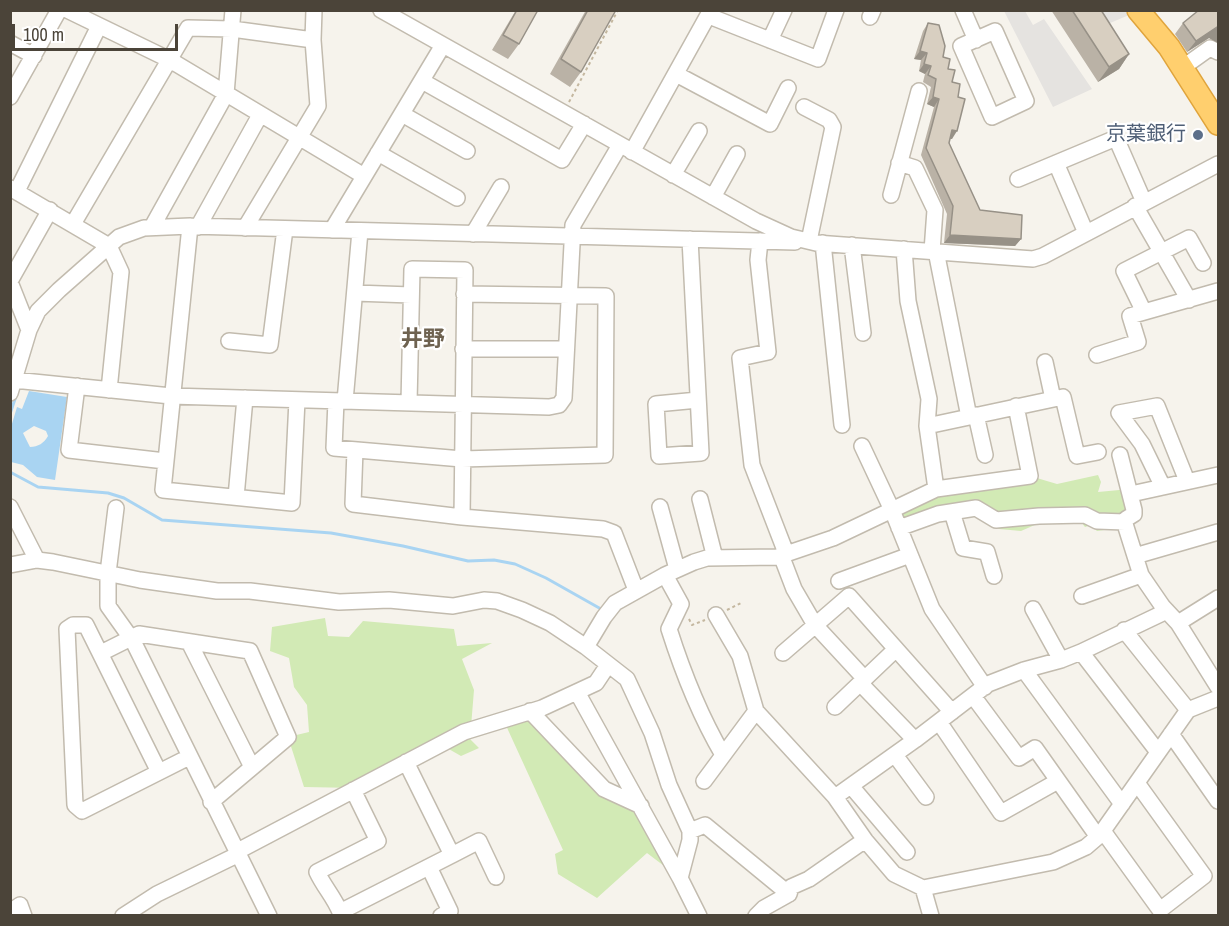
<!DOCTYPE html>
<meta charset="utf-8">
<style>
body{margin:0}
#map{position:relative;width:1229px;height:926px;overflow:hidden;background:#f6f3ec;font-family:"Archivo Narrow",sans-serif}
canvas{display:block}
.frame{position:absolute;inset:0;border:12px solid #4b4439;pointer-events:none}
.scale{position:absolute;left:12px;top:24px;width:166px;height:27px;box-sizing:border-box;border:3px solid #4b4439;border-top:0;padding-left:8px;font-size:18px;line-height:21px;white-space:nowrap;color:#4b4439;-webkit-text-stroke:4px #fff;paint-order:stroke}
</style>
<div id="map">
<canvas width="1229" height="926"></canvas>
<div class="frame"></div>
<div class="scale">100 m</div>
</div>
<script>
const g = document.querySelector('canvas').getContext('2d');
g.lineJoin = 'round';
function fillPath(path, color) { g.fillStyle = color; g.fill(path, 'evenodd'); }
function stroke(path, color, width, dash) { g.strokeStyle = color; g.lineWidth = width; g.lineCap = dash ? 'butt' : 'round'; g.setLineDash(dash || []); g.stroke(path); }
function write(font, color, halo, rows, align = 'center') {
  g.font = font + ' "Archivo Narrow","Noto Sans JP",sans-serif'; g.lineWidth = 4.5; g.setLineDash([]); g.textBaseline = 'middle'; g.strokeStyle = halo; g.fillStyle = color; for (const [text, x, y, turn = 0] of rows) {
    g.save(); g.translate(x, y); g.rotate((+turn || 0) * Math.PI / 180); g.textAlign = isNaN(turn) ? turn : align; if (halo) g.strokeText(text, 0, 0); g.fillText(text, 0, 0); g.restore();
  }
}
const green = new Path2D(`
 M1098,475L1101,482L1098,492L1130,489L1134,514L1118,528L1097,531L1091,525L1085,527L1081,522L1037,524L1021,531L999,529L976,513L899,528L892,510L937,489L1030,476L1057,484Z
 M325,618L328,636L349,637L363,621L454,629L457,646L492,643L462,659L474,690L470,739L479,748L461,756L440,744L357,788L304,787L288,737L309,732L307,705L294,687L289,658L270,651L272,627Z
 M530,711L604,789L641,806L680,878L647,853L597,898L558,874L555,854L563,850L503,719Z`);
const parking = new Path2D(`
 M1004,11H1025L1033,25L1044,19L1092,89L1053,107Z
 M1085,11H1125L1129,15L1096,29Z`);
const water = new Path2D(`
 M29,391L67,397L55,480L37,477L23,465L11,462V427L17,407L22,409ZM34,426L46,431L48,436C44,443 38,447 30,447L23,433Z`);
const stream = new Path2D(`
 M10,414L16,396
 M10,472L38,487L108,493L124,498L162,520L331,533L403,546L468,561L494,560L515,564L546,578L601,609`);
const path = new Path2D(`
 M569,102L618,10
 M727,610L743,602
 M689,619L692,625L705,620`);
const minor = new Path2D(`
 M67,10L170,60L364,176
 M381,10L756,221L791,237L816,243L1033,259L1043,256L1218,164
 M963,10L976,40
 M709,16L818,59L836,10
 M870,17L873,10
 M995,31L1026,101L992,117L961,46Z
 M770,40L784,10
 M10,43L34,56
 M1182,68L1210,48L1218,52
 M676,74L770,124L788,88
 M422,81L562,160L584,124
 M10,97L59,10
 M804,107L829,120L833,127L809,241
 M402,114L467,151
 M632,152L711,10
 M378,153L457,198
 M899,163L915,168L935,210L932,251
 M1056,163L1086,233
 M673,175L699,131
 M1018,179L1116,138L1144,202
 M10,188L109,246L121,272L109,390
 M17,191L99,26
 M891,195L919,91
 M713,197L737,154
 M1135,206L1189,300
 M73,224L188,28L232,29L313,40
 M190,226L163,490L292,503L297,400
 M152,227L226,94L233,10
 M198,227L260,115
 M245,228L318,106L313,40L314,10
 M332,230L443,45
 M473,234L501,187
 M690,239L701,453L659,456L656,404L698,400
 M760,241L758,260L768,352L740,358L752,465L786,553
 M823,243L842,425
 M852,245L863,333
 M904,249L908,301L929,399L927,426
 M936,251L969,417
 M10,281L50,210
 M10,282L29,330
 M355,293L411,295
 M1144,312L1124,271L1189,238L1203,263
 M229,341L270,345L285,229
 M463,349H566
 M1097,355L1138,342L1130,316L1218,291
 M1045,362L1053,399
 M14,380L171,396L549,407L559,405L564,398L573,225L620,145
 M77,386L69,450L165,461
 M10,393L29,330L38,311L59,290L119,237L144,228L190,226L795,242
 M336,401L334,448L462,459L605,455L606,296L464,294
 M345,401L360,231
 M409,403L412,269L465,270L462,517
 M976,415L985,455
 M862,446L892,510L932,609L985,687
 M355,450L353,504L462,517L603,529L614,533L636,590
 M1120,455L1134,510V514L1126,519L1125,524L1141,575L1163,607L1178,623L1218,687
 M1163,487L1142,444L1119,413L1157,406L1187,481
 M936,489L927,426L1063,397L1077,456L1098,452
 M1131,494L1218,475
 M236,497L245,398
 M700,499L715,558
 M10,507L37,560
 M660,507L677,569
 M116,508L108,573V606L133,641L269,916
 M952,512L963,548L987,552L994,576
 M899,528L938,514L976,508L996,520L1039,516L1085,515L1097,521L1125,522
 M781,555L794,589L815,625L865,679
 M1135,556L1218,532
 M10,565L37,560L53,562L140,580L217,591H250L339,602L389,600L453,606L484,600L497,601L522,610L550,623L586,647L627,679L652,733L669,785L690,831V840L680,878
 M665,575L681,604L669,629C683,673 699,714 723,755
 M839,581L910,555
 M1082,596L1141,575
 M1033,609L1061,660
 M716,615L740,656L756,711L835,797L865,840L894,874L923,888L1053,862L1086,847L1100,835L1188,710L1218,698
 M1178,623L1218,598
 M1124,630L1188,710
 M189,642L252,767
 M586,647L604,617L615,603L665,575L694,562L707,558L777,557L833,538L936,489L1030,476L1016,406
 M1081,652L1158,752
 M101,653L139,634L250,651L288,737L211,802
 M783,653L849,596L952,712
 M1024,670L1122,804
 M860,683L915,740
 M577,692L680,878L699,916
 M973,696L1019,758L1035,748L1098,837
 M835,707L896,649
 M530,711L604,789L641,806
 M939,722L1001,813L1058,781
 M1171,734L1218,801
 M895,755L926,797
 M406,762L452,855L479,841L496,877
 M159,772L86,625H73L67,629L75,805L82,811L189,757
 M704,781L756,711
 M851,786L907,852
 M353,790L378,841L317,872C324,887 334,897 340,912L452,855
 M835,797L915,740L988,684L1024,670L1061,660L1081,652L1167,611
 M690,831L705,825L789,894
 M1103,831L1160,910L1204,876L1137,783
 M236,852L464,732L542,708L596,683L608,665
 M429,867L450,911L441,916
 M923,888L931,916
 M10,912L20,905L24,916
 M123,916L157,894L237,855
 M756,916L764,908L789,894L791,887L809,879L865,840`);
const highway = new Path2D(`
 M1138,10L1169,47L1218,124`);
const wall = new Path2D(`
 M516,10H538L519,44L508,59L492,50Z
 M586,10H616L581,72L570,87L550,74Z
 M1051,10H1101L1129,54L1119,69L1098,82Z
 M1218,10V43L1209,38L1187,52L1175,34L1183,23Z
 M928,23L943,57L958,97L952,139H950L949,143L980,210L1021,239L1015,246L944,243L947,214L921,155L934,107L927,104L931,87L923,82L925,74L919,71L921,60L914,59L923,31Z`);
const shadedWall = new Path2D(`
 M1217,27L1218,28V43L1209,38L1187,52L1196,41Z
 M920,51L927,53L921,60L914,59Z
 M1129,54L1119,69L1098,82L1109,67Z
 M924,64L931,66L925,74L919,71Z
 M933,97L939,99L934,107L927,104Z
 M952,130L957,131L952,139L947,138Z
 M950,235L1021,239L1015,246L944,243Z`);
const building = new Path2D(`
 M517,10H538L519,44L503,35Z
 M588,10H616L581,72L561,59Z
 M1072,10H1101L1129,54L1109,67Z
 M1199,10H1218V28L1217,27L1196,41L1183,23Z
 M928,23L939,25L945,46L943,57L950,59L948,69L955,70L952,82L960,84L958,97L965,99L957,131L952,130L949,143L980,210L1022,215L1021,239L950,235L953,206L926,148L939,99L933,97L936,79L928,75L931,66L924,64L927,53L920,51Z`);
const markers = [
 [1198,135,6,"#5c6f8a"]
];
const serviceNames = [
 ["京葉銀行",1186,135]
];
const quarterNames = [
 ["井野",423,340]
];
fillPath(green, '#d2eab5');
fillPath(parking, '#e5e3e0');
fillPath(water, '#a9d4f2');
stroke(stream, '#a9d4f2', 3);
stroke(minor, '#c2bbae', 18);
stroke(highway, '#e0a43c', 24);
stroke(path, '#c4b79f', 2, [3, 3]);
stroke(minor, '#fff', 15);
stroke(highway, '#ffcf6e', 21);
fillPath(wall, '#bab2a6');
fillPath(shadedWall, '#979187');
fillPath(building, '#d8cfc1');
stroke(building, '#979187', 1.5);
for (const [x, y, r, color] of markers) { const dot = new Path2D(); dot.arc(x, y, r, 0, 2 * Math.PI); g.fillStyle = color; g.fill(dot); stroke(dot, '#fff', 2); }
write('20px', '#4e5e75', '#fff', serviceNames, 'right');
write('bold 22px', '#6e6250', '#fff', quarterNames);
</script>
